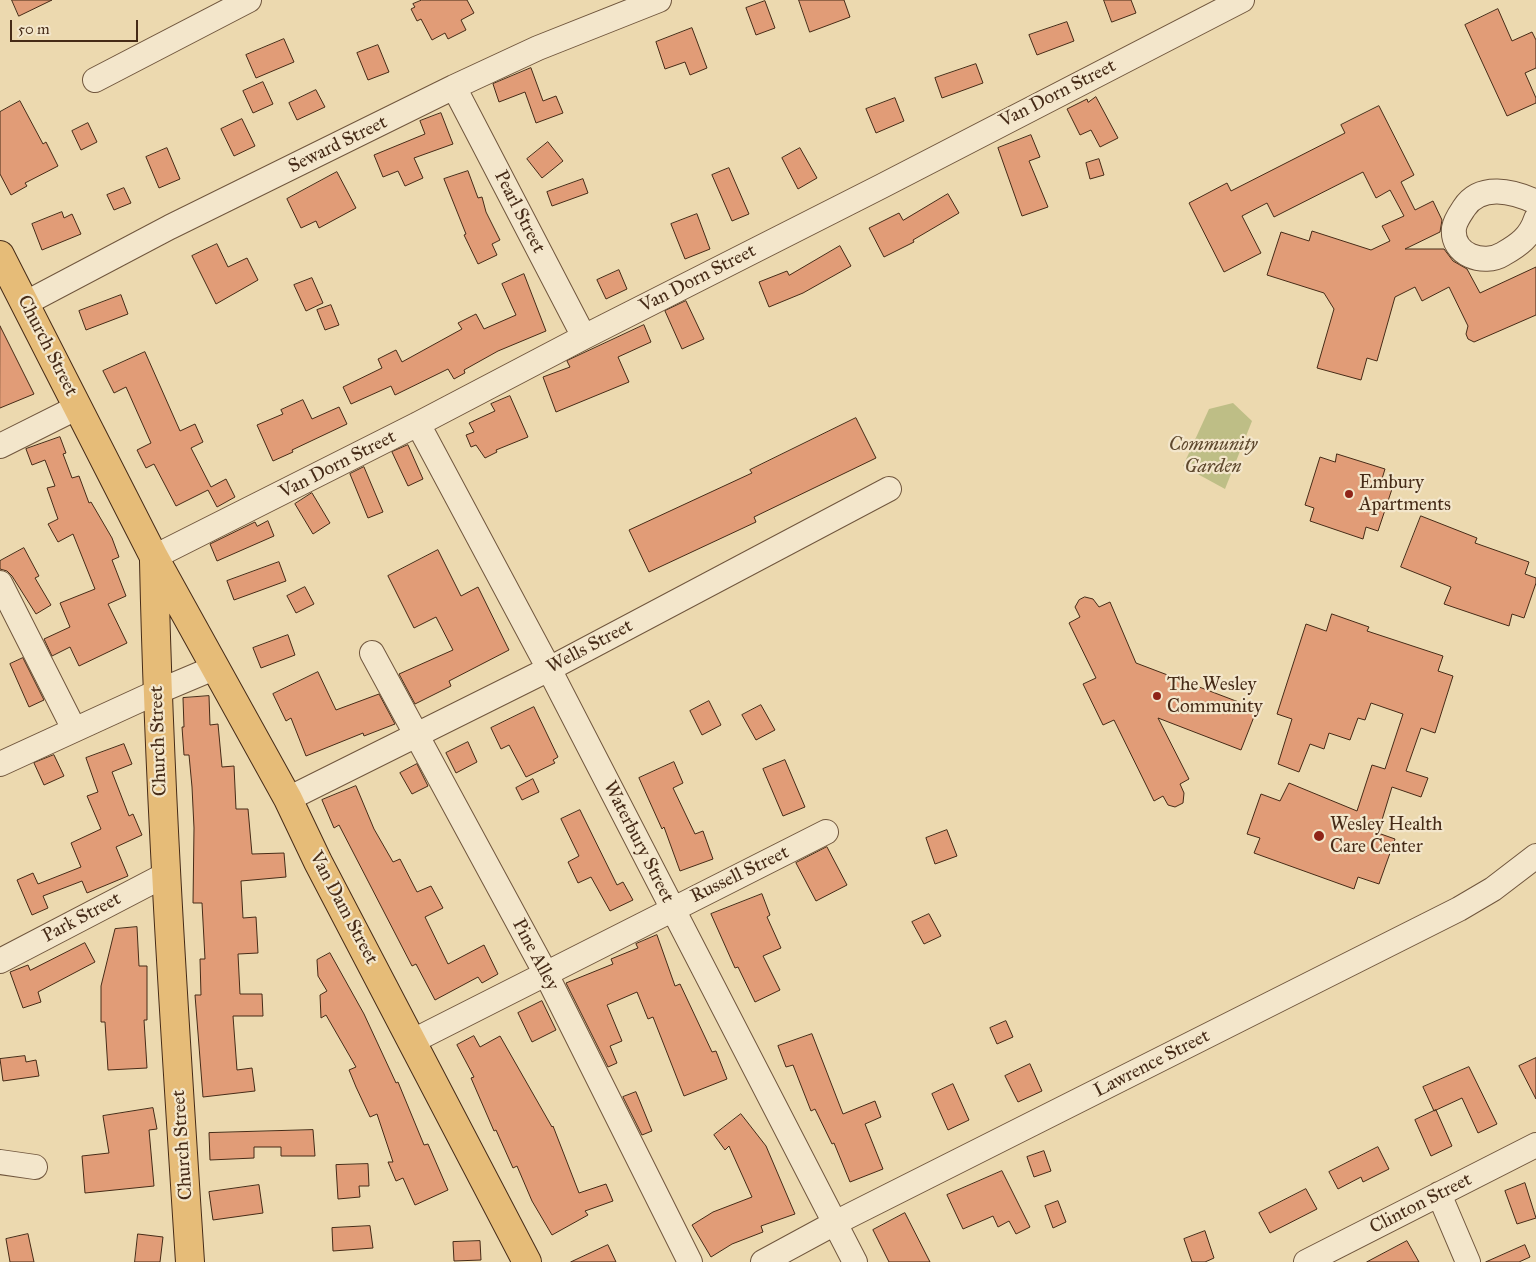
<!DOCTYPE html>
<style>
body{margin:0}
#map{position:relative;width:1536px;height:1262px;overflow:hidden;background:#ecd9af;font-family:"IM FELL Great Primer",serif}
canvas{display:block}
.scale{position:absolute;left:10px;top:20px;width:128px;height:22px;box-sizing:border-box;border:2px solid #462b17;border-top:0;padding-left:6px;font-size:15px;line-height:18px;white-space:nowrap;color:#462b17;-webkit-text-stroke:4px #f3e6cb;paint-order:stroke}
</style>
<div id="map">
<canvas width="1536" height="1262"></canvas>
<div class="scale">50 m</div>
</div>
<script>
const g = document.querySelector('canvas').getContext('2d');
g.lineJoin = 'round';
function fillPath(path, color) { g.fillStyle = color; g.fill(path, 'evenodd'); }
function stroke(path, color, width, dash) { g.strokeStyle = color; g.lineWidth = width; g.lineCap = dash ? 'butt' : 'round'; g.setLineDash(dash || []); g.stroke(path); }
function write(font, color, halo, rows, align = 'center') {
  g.font = font + ' "IM FELL Great Primer",serif'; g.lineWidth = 4.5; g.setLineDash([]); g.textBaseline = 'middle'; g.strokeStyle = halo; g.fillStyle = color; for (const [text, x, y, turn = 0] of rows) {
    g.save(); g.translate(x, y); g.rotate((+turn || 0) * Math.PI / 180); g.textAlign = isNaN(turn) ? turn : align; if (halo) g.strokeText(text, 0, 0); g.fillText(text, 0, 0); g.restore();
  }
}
const green = new Path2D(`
 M1233,403L1252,421L1225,489L1183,466L1209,409Z`);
const building = new Path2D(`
 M12,0H52L19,16Z
 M422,0H467L474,13L461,20L466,30L448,39L445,33L432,40L421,19L417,21L411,9L415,7L413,4Z
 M799,0H844L850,17L810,32Z
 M1104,0H1131L1136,13L1112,22Z
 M765,1L775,28L756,35L746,8Z
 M1498,9L1512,41L1532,32L1536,40V68L1525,73L1536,98V103L1507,116L1465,25Z
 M1067,22L1074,41L1037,55L1029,35Z
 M692,28L707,68L690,75L685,62L665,69L656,42Z
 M284,39L294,62L256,78L246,55Z
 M378,45L389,72L368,80L357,53Z
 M976,64L983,83L942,98L935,78Z
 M531,68L543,101L556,96L563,113L536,123L525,92L499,102L493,84Z
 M263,82L273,104L253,113L243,91Z
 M316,90L325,107L297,120L289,103Z
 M1096,97L1118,138L1100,147L1091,130L1080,135L1067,109L1087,99L1088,102Z
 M895,98L904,121L876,133L866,109Z
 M20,101L43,144L46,142L58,166L25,183L27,186L11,195L0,174V112Z
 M1379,106L1414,175L1401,182L1415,210L1433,201L1442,220L1440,232L1405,249H1444L1453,261L1467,269L1480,293L1536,267V315L1474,342L1468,339L1466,334L1468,326L1449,287L1422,301L1415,287L1395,297L1377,361L1367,358L1361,380L1317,368L1334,309L1324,293L1267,275L1281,232L1309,241L1312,231L1371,250L1390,241L1382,226L1404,216L1390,190L1376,198L1363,172L1274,217L1267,203L1242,216L1261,253L1224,272L1189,203L1227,183L1231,191L1345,133L1341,125Z
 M441,113L453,144L414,158L423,178L405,186L398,171L383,177L374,155L425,134L420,121Z
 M242,119L255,146L234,156L221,129Z
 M88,123L97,142L81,150L72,131Z
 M1031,135L1040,157L1029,161L1048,207L1022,216L998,148Z
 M548,142L563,161L542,178L527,159Z
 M167,148L180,179L159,188L146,157Z
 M800,148L817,178L798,189L782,158Z
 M1099,159L1104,175L1090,179L1086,163Z
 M729,168L749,214L732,221L712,175Z
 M468,171L478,198L482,197L486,212L500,240L492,244L497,255L478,264L464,235L466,234L444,179Z
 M337,172L356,208L319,228L316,221L301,228L287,199Z
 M583,179L588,193L552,206L547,192Z
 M124,188L131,203L114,210L107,195Z
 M948,194L959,213L913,240L914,242L884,257L869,228L899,213L903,220Z
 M62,212L64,218L72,214L81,234L42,250L32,224Z
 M697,214L710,249L685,259L671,224Z
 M217,244L228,267L247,258L258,280L216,304L192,256Z
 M840,246L851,266L803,293L769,307L759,282L787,271L789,275Z
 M619,270L627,289L606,299L597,280Z
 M524,274L546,331L498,351L464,370L465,373L454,379L448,369L395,395L391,386L351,404L343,387L382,368L378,359L396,350L402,362L462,329L458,323L476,314L484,329L516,315L502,284Z
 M312,278L323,303L306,311L294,285Z
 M121,295L128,314L86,330L79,311Z
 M686,301L704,339L682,349L665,311Z
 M331,305L339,325L325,330L317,310Z
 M644,325L651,342L618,357L629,382L556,412L543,377L570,367L567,361Z
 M0,326L34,394L0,408Z
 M145,352L180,431L195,424L203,442L191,448L211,487L226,479L235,497L217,507L208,490L176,506L154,464L146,468L137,450L151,443L126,387L114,393L103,371Z
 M510,396L528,437L496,450L497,452L485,458L476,445L471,447L466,435L474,432L469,423L495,411L491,404Z
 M303,400L312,419L339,407L347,424L292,450L293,452L273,461L257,425L283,414L281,410Z
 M856,418L876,458L754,517L756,522L649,572L629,530L752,473L750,470Z
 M60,437L66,453L63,454L72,478L79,476L89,503L91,502L112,538L119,557L112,560L126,596L108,604L127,643L79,666L70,647L52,656L44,639L70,627L60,603L95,589L73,534L58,542L48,524L58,519L47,488L55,486L45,460L32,465L26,449Z
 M408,445L423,479L408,486L392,452Z
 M1337,454L1385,469L1381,482L1393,486L1378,531L1366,527L1363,539L1310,521L1314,508L1305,505L1320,457L1335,462Z
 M364,467L383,512L368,518L350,474Z
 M312,493L330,523L313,534L295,504Z
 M1421,516L1477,538L1475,543L1529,562L1525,574L1536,578V583L1524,618L1512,614L1509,626L1444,604L1451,587L1401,567Z
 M268,521L274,536L217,561L210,544L255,522L257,526Z
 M24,548L39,576L35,578L51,605L36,614L12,576L7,571L0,569V561Z
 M438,550L461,596L478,587L509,650L449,681L451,686L415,704L399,674L453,650L436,617L414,628L388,576Z
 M279,562L286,581L234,600L227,581Z
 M305,587L314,604L296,613L287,596Z
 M1085,597L1093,599L1099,607L1110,602L1136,663L1257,709L1241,750L1158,718L1189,779L1180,784L1184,793L1183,803L1175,807L1168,805L1163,796L1154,801L1114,720L1103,725L1083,684L1096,678L1069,623L1080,617L1075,607L1079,600Z
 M1332,614L1369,627L1367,631L1443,656L1438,671L1453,676L1435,733L1421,728L1406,771L1428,778L1421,797L1392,787L1378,833L1395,839L1379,884L1358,877L1354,889L1254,853L1260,838L1247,834L1261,794L1280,801L1289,783L1357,811L1372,765L1385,769L1403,714L1371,703L1365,720L1358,718L1350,740L1329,733L1324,749L1310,744L1299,772L1278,764L1292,719L1277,714L1306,624L1326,631Z
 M288,635L295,655L261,668L253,648Z
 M23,658L44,700L29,707L10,664Z
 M318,672L336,710L379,694L395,724L364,736L363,733L306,756L291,718L286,721L273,694Z
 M209,696L210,725L218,724L222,767L234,766L236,809H248L252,854L284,853L286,877L241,881L243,918L256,917L258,953L238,954L240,994H262L263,1016H233L237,1070L252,1068L255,1091L203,1097L195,995H201L200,959H205L202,903H193L194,828L192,787L189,755H184L182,727H184L183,698Z
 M709,701L721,725L702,735L690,711Z
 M761,705L775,730L756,740L742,715Z
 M534,707L558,757L553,760L555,763L526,777L509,745L501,749L491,728Z
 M468,742L477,762L456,773L446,753Z
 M124,744L132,764L112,772L129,816L133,814L142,835L116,847L128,876L87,893L82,881L43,896L48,908L32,915L17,880L33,873L38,884L81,867L71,843L101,829L87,796L98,792L86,758Z
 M54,755L64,776L44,785L34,763Z
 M785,760L805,807L783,816L763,769Z
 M674,762L683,783L673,788L695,834L703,831L713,859L680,871L664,827L662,829L639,778Z
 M417,764L428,786L412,794L400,773Z
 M533,779L539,792L522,800L516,788Z
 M356,786L374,829L393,862L400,859L417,892L431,886L443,908L425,917L448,964L484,945L498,974L482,983L478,977L435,1000L416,964L412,966L339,825L334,828L322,800Z
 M580,810L617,885L623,882L633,900L610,911L591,877L578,883L568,862L579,856L561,819Z
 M947,830L957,856L935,864L926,838Z
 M827,847L847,885L816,901L796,863Z
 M762,894L770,915L767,917L781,948L763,956L780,990L755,1002L738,967L735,968L711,914Z
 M929,914L941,936L924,944L912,922Z
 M137,927L139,966H147V1020H144L147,1068L108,1070L105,1022H101V986L115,929Z
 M657,935L675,986L680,984L712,1052L716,1051L727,1079L684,1096L653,1017L648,1019L637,992L607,1005L622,1041L610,1046L617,1063L608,1067L566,983L613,964L611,959L638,948L636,944Z
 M85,943L95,962L38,992L41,1002L23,1008L10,972L28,965L30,970Z
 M330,953L364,1014L396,1083L398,1082L424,1145L428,1144L448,1190L415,1205L403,1178L396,1181L388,1162H393L377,1114L370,1117L356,1087L349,1070L356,1067L326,1015L321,1018L320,995L327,991L318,976L317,960Z
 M542,1001L556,1030L532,1042L518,1013Z
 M1006,1021L1013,1037L997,1044L990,1028Z
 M812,1034L843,1114L875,1101L881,1117L865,1124L883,1169L850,1182L834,1143L832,1144L815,1109L811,1111L793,1065L786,1067L778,1046Z
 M474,1036L480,1047L500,1036L552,1127L553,1126L579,1193L606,1184L613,1201L585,1211L588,1215L552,1235L532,1201L517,1166L513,1168L496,1130L494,1131L471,1078L474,1077L457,1045Z
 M25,1056L26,1062L36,1060L39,1076L3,1081L0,1059Z
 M1536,1058V1099L1519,1066Z
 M1030,1064L1042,1091L1018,1102L1005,1076Z
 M1469,1067L1497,1124L1478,1133L1462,1098L1434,1111L1423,1087Z
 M953,1084L969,1120L948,1130L932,1094Z
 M636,1092L652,1131L642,1135L623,1097Z
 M153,1108L157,1129L149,1130L154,1186L85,1193L82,1156L109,1153L103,1116Z
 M1436,1110L1452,1146L1431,1156L1415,1120Z
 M741,1114L766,1146L795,1214L761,1226L763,1232L732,1244L711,1257L692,1225L713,1212L752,1197L729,1146L725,1150L714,1135Z
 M313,1130L315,1156H281V1147H254V1158L210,1160L209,1133Z
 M1378,1147L1389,1169L1363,1182L1361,1177L1338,1189L1329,1172Z
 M1044,1151L1051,1171L1034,1177L1027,1157Z
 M368,1164L369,1186H359L360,1197L338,1199L336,1165Z
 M1002,1171L1030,1227L1016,1234L1009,1221L998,1227L993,1216L963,1229L947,1195Z
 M1525,1183L1536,1218L1517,1224L1505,1191Z
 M259,1185L263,1213L213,1220L209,1192Z
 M1306,1189L1317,1209L1270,1233L1259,1213Z
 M1058,1201L1066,1222L1053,1228L1045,1206Z
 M905,1213L930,1262H889L873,1230Z
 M370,1226L373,1248L333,1251L332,1228Z
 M1205,1231L1214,1258L1205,1262H1192L1184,1239Z
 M28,1234L34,1262H10L6,1239Z
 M138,1234L163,1237L160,1262H135Z
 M480,1241L481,1260L454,1261L453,1242Z
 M1407,1241L1419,1262H1367Z
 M608,1245L616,1262H571Z
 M1525,1245L1530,1257L1519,1262H1486Z`);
const minor = new Path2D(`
 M95,80L249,0
 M454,87L584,337
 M1536,202C1513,191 1480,183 1464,208C1460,214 1455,221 1454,228C1451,255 1484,266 1503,254C1519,245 1530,237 1536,219
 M24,304L170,227L454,87L538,48L659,0
 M418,424L549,669L855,1262
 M0,446L78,407
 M154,557L418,424L584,337L882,186L1242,0
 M0,583L74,729
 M372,653L546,974L690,1262
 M0,764L157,692L214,668
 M288,799L549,669L889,489
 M0,961L165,875
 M413,1041L826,832
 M0,1162L35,1167
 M1439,1194L1468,1262
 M763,1262L835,1223L1459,909L1493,889L1536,856
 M1306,1262L1536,1145`);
const major = new Path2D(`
 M0,255L154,557L288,799L318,862L527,1262
 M154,561C159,795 175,1029 190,1262`);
const markers = [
 [1349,494,5,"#8f2418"],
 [1157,696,5,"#8f2418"],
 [1319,836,6,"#8f2418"]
];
const streetNames = [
 ["Van Dorn Street",1058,94,-27],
 ["Seward Street",338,145,-26],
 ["Pearl Street",519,212,63],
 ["Van Dorn Street",698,279,-27],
 ["Church Street",47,346,63],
 ["Van Dorn Street",338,465,-27],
 ["Wells Street",590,647,-28],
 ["Church Street",159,741,-92],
 ["Waterbury Street",638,842,63],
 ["Russell Street",740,875,-26],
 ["Van Dam Street",343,908,62],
 ["Park Street",82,918,-28],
 ["Pine Alley",535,955,62],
 ["Lawrence Street",1152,1064,-27],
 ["Church Street",183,1145,-94],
 ["Clinton Street",1421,1204,-27]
];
const parkNames = [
 ["Community",1213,445],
 ["Garden",1213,467]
];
const poiNames = [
 ["Embury",1359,483],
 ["Apartments",1359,505],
 ["The Wesley",1167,685],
 ["Community",1167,707],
 ["Wesley Health",1330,825],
 ["Care Center",1330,847]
];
fillPath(green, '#bebe86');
fillPath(building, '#e19c77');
stroke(building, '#462b17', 1);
stroke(minor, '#70563d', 26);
stroke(major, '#462b17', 30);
stroke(minor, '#f3e6cb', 24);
stroke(major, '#e6bc78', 28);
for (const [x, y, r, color] of markers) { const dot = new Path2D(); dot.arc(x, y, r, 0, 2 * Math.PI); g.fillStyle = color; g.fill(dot); stroke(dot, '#f3e6cb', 2); }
write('19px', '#462b17', '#f3e6cb', streetNames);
write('italic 19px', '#5e482d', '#f3e6cb', parkNames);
write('19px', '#462b17', '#f3e6cb', poiNames, 'left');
</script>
